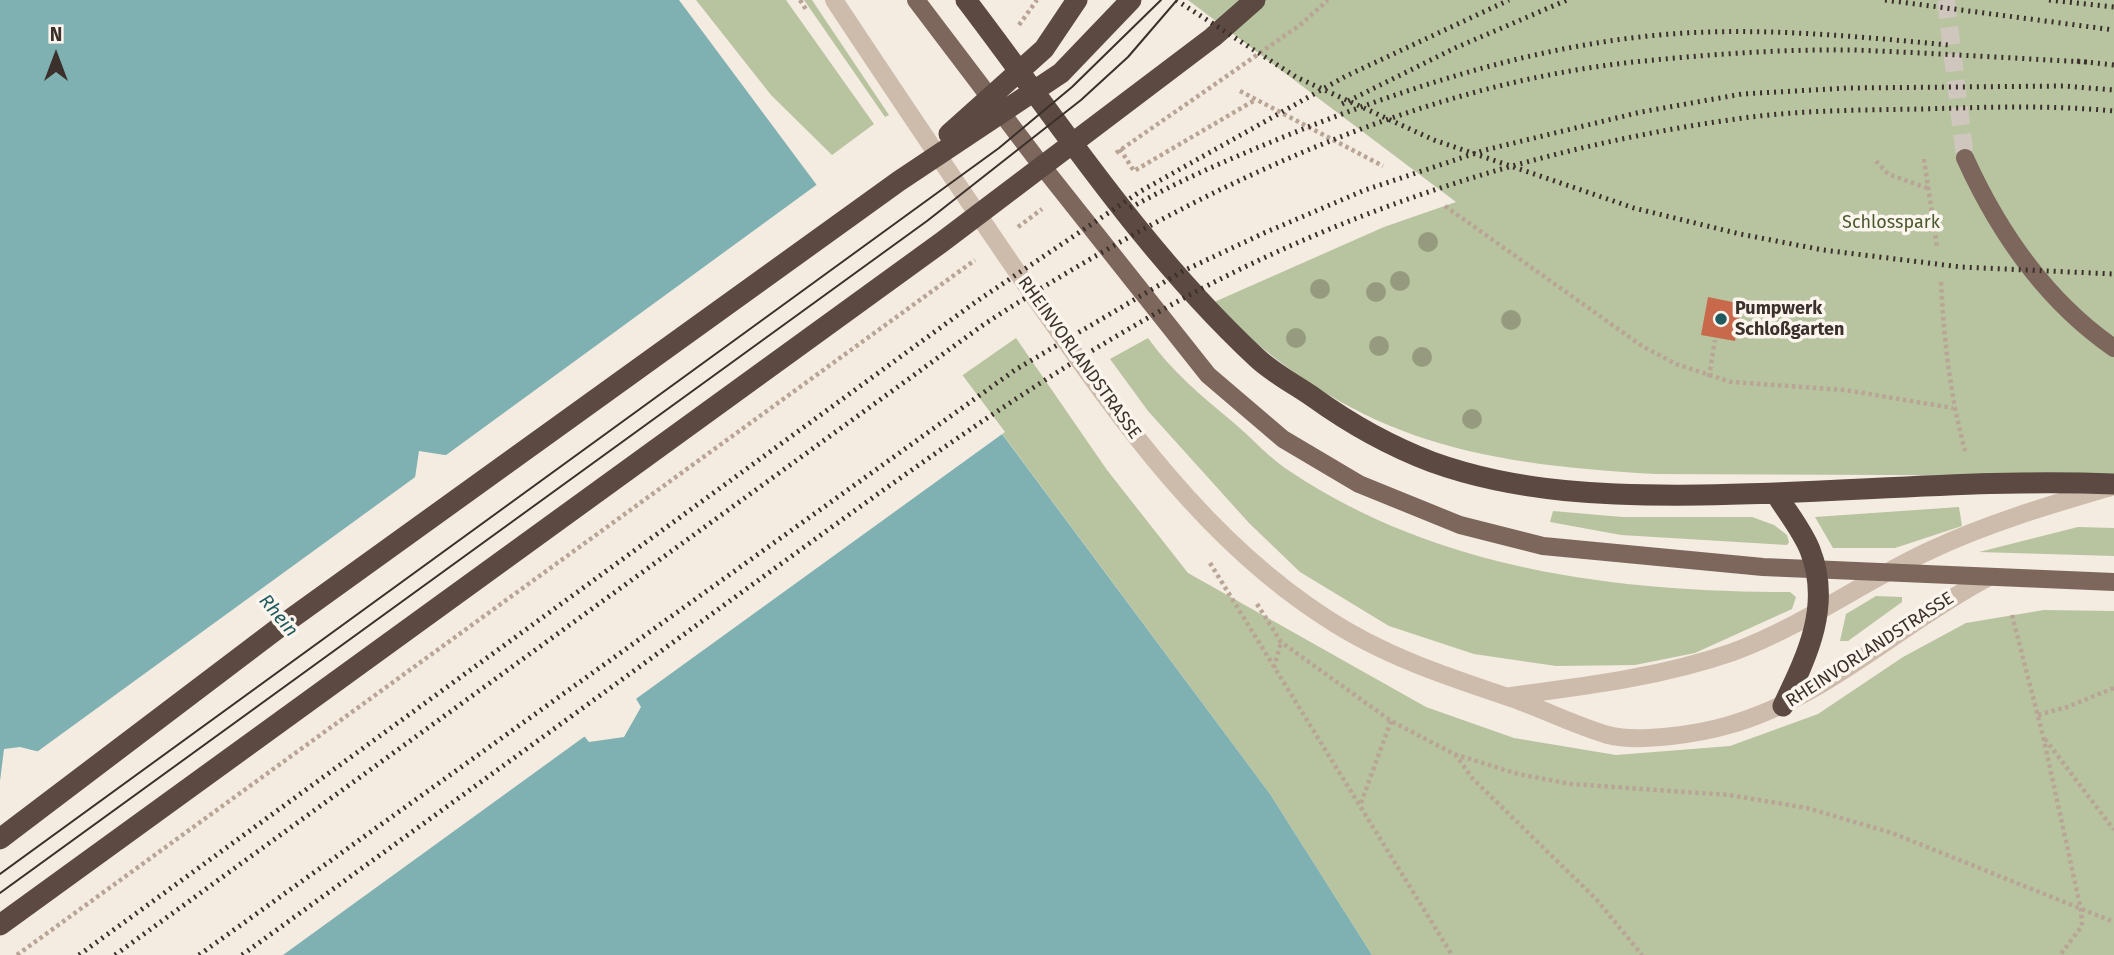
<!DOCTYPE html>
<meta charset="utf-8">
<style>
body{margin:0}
#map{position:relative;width:2114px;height:955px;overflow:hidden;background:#f4ebe1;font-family:"Fira Sans",sans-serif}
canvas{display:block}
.north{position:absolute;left:21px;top:21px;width:70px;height:70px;-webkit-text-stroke:5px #fbf5ee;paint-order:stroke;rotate:0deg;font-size:19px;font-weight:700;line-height:28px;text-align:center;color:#3b302b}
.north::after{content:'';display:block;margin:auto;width:24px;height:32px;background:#3b302b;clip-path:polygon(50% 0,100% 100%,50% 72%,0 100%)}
</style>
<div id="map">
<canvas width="2114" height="955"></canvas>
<div class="north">N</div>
</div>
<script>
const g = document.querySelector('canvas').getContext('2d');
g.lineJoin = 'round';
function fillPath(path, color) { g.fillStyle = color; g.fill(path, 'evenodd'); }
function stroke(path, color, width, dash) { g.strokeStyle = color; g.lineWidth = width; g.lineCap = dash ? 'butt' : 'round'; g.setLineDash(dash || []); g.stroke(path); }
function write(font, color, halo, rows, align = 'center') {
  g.font = font + ' "Fira Sans",sans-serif'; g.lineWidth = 7; g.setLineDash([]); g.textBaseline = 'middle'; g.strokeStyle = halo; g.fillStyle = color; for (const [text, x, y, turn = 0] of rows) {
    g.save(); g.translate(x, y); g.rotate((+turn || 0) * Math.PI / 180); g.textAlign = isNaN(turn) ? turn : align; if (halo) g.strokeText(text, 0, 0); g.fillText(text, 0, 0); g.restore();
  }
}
const green = new Path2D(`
 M696,0H786L874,124L832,155L771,95Z
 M804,0H812L889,115L885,117Z
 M1188,0H2114V476L1655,474C1466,463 1352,439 1212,303L1384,227L1456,202Z
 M1016,338L1107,470L1188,573L1426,707L1514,738L1616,755L1730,746L1818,714L1903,657L1966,623L2044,610L2114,611V955H1372L1270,794L960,377Z
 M1148,338C1171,371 1203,397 1234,423C1253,439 1270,459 1291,472C1438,570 1617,592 1790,592L1796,597L1792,609L1695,653L1635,665L1556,666L1474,654L1389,626L1300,572L1249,523L1148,411L1110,359Z
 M1959,507L1962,526L1895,548H1833L1815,517Z
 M1553,511L1622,517H1752L1774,525L1787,535L1789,542L1787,545L1621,535L1550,522Z
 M2078,527L2114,528V556L1979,552Z
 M1876,596L1902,597V602L1848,641H1840L1846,614Z`);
const water = new Path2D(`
 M0,0H679L1270,794L1372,955H192L48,754L20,747L4,749L0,781ZM419,451L464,458L635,697L641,707L624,737L589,742L566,714L412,498Z`);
const pier = new Path2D(`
 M819,183L1005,432L633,701L462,461L442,458Z
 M418,475L415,497L588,734L283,955H188L46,757L34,754Z
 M0,787L3,789L122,955H0Z`);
const building = new Path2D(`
 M1708,297L1742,304L1735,341L1701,335Z`);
const majorTunnel = new Path2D(`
 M1946,0L1965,158`);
const path = new Path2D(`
 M800,0L807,11
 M1019,25L1037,0
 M1240,91L1383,166
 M1120,149L1134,171L1255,100
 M1116,153L1300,25L1328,0
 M1924,159L1937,247
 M1876,161L1888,174L1927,188
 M1445,206L1642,346L1676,364L1731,382L1845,390L1953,408
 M1018,227L1042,209
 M1941,282C1944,340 1950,395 1965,451
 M1709,377L1715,340
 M1210,563L1452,955
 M1257,604L1281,642L1391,721L1454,754L1518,774L1571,784L1729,795L1807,808L1892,833L2114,922
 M2012,615L2043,736L2081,910L2082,926L2060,955
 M1274,668L1281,642
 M2038,715L2067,707L2114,688
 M2045,739L2114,830
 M1455,754L1473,779L1596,899L1642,955
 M1361,803L1391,721
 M17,955L975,260`);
const minor = new Path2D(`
 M834,0C900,100 967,199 1035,298C1118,416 1203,539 1326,618C1382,655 1445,676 1508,697C1541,708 1574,725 1608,735C1638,743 1699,734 1729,725C1825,698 1900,624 1987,578
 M1511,696C1586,686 1661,677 1733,652C1802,627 1865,580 1931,550C1988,523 2050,505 2111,487`);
const major = new Path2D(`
 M916,0L1035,157L1208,375L1283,439L1359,484L1460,525L1543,546L1763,567L2114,582
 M1965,158C1999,233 2046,301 2114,348`);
const highway = new Path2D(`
 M966,0C1059,122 1144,253 1257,358C1273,373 1294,384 1313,397C1349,423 1390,446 1432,462C1518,493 1610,496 1700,495C1838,494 1976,478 2114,484
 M949,134L1044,49L1077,0
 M1776,494C1787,512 1802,530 1810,550C1832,606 1807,656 1783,706
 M0,839L285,623L899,181L1061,73L1131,0
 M0,925L942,242L1213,37L1255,0`);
const tram = new Path2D(`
 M0,874L999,148L1072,87L1161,0
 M0,893L927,221L1081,100L1128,57L1177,0`);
const rail = new Path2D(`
 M1176,0L1296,77L1434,140L1634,208L1740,234L1823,250L1961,267L2114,274
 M1885,0L2114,30
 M2049,0L2114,7
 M2077,61L2114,65
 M1342,104L1455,48L1567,0
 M1130,208C1185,177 1244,153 1303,129C1425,81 1553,41 1685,33C1773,28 1862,37 1949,45
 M79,955L977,301L1141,191L1346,76L1509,0
 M115,955L983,325C1177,199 1410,83 1644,61C1713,54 1785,49 1854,50C1932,53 2009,58 2087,62
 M199,955L1015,370L1183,271L1264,233L1365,190L1485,150L1641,112L1742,94L1848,88L2064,86L2114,90
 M242,955C405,837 568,719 731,600C874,497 1016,390 1171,305C1347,208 1545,145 1743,118C1802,110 1864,110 1923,109C1987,107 2051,105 2114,111`);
const trees = [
 [1428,242],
 [1400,281],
 [1320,289],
 [1376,292],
 [1511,320],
 [1296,338],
 [1379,346],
 [1422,357],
 [1472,419]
];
const markers = [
 [1721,319,7,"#1f5a5e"]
];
const parkNames = [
 ["Schlosspark",1891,223]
];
const poiNames = [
 ["Pumpwerk",1735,309],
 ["Schloßgarten",1735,330]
];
const streetNames = [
 ["RHEINVORLANDSTRASSE",1079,358,54],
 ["RHEINVORLANDSTRASSE",1870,650,-33]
];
const waterNames = [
 ["Rhein",278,616,50]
];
fillPath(green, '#b8c4a0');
fillPath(water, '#7fb0b2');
fillPath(pier, '#f4ebe1');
fillPath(building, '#c8694b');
stroke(majorTunnel, '#cfc6bd', 18, [18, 9]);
stroke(path, '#b9a596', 4.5, [3.5, 3.5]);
stroke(minor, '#cdbbac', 18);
stroke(major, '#7d675c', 18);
stroke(highway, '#5c4a42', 21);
stroke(tram, '#3b302b', 2);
stroke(rail, '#3b302b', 5, [2, 5]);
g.fillStyle = '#969b7f';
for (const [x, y] of trees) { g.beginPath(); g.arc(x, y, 10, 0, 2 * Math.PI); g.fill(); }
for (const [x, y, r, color] of markers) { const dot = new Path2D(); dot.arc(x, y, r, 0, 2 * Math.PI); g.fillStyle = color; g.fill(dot); stroke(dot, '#fbf5ee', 2.5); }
write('18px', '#4a5a2e', '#fbf5ee', parkNames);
write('bold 18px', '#3b302b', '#fbf5ee', poiNames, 'left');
write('18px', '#3b302b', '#fbf5ee', streetNames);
write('italic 19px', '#1f5a5e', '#fbf5ee', waterNames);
</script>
